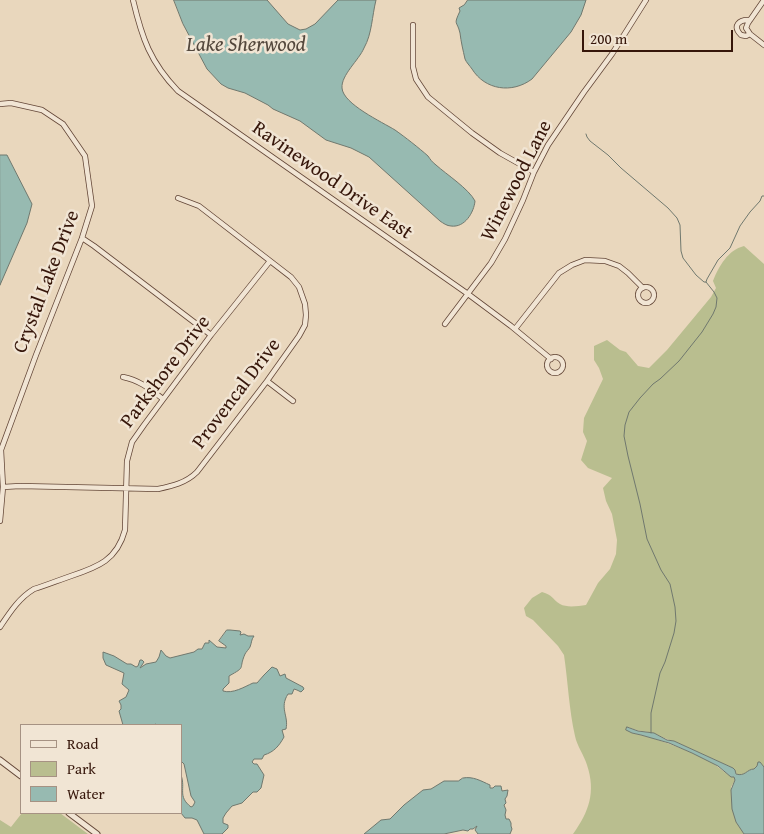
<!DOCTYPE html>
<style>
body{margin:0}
#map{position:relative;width:764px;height:834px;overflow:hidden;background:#e9d7bd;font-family:"Gentium Book Plus",serif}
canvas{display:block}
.legend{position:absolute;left:20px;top:724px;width:162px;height:90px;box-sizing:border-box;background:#f1e5d4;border:1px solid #a69283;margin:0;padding:6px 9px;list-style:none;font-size:15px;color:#36160a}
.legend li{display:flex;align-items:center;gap:10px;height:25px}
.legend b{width:25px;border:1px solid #a69283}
.scale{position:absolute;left:582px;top:30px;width:151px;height:22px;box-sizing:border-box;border:2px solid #36160a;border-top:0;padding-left:6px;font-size:15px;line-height:18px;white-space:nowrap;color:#36160a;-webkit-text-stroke:4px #f1e5d4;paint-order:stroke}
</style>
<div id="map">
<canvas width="764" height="834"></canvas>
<ul class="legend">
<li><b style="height:6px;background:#f1e5d4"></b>Road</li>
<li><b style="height:14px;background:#b9be8f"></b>Park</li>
<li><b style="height:14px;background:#97bab1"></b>Water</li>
</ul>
<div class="scale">200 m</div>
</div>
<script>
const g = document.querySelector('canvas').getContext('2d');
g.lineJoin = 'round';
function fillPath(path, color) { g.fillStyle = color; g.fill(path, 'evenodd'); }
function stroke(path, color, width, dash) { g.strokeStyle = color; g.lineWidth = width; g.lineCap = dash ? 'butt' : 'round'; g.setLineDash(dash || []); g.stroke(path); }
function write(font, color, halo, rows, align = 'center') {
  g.font = font + ' "Gentium Book Plus",serif'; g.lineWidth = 5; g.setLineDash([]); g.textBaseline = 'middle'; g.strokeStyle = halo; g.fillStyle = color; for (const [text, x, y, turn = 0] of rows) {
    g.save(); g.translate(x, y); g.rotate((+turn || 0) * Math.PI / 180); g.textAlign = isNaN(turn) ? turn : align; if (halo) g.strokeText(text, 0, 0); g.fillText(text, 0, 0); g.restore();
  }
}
const green = new Path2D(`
 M744,246L764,264V767L760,762L754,769C746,770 739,782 733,768L674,741C666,740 660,735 653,733C645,731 636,731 628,727L632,733C660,739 685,749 711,762C718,766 726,775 734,777L735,780L731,787V794L736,822L744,834H573C589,812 596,792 587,765C584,755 577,746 575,736C569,710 568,682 564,655L558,646L533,620L526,616L524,608L532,598L542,592C553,595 552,599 560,604C567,608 578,606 586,605L598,583L610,569L616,554L617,540L612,514L606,501L603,488L612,478L588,468L581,460L587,441L583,432L584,418L603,379L599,368L594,360V346L607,340L620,350L626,352L638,366L649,368L667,350L711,297L716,288L713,281C719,266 728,250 744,246Z
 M22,813H60L88,834H0V820L11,827Z`);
const water = new Path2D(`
 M174,0H267L288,24L300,30L306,29L315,24L338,0H376C372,16 372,34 364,48C359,60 341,75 342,88C343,104 382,122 395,130C405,137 419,148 428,156C430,159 432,162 436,165C446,174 469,189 475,201C474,212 465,228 451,226C447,226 443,223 440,221L369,157L351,148L326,140L300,121L273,109L268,105L245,93L228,88L221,84L207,69L183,24Z
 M468,0H586L581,15L571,32L532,79C512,94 485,90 472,69C470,66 466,62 465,59C463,50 461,42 460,33C457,20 453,26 460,11L459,8L464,5Z
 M0,155H7L32,204L27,223L0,285Z
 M227,630H230L240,631L241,632L240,635L244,634L248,636H254C251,640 252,642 250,647C249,649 246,652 245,654C238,670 247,666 229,676V683L223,689V691C233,694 244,687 253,683H257L264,675L272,667L277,669L280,676L285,674L286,678L303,687L304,689L301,692L297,690L294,689L292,694H288C279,708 289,716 286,729L282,730L284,737C279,746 274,752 264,755L262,759H254L252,762L254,764H257L264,775L261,788L257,792H253L242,803L232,806L226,813L223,818V823L228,825V828L222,834H204L197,820L192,818H185L181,813V775C186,789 177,796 191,807L193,806L195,802L191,796L184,764L181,761V725H157L156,724L153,725H123L119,711L121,709V705L119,701L126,697L129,690L122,684L124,673L106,665L103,658V652L114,656L127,664H131L136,667L138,666L140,660H142L144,662L140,668L146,664L156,662L159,657L161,650L166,656L170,658L194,652L198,649H202L205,643H209V640L217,647L226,648V646L219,641Z
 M627,727L638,731L654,733L667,740L674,741L733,768L735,770L736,774C745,777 747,769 754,769L757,766L758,762H760L764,767V834H744L736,822L732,809L731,790L735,780L734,777H731L718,766L692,753L669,743L641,735L632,733L626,730Z
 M463,778C473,776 481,781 490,785V788H493L495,786H501L502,791L508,790L507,796L505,799L506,803L504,805L506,810L505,815L506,819H509L511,823V826L512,829L510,834H478L475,830L477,826L473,829H470L468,831L463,830L444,834H364L381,820L390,819L404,805L423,790L431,789L444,781H458Z`);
const stream = new Path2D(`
 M586,134L587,137L590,141L608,155L621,168L668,208L677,218L680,225L681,251L683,258L696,275L704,282H706L714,292L717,298L716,307L713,314L702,332L679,361L660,379L653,384L640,398L629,412L625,425L624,436L628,456L640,504L647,539L661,570L670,584L675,607L676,621L674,633L665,662L660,673L651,713V733
 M706,282L707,279L718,260L730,248L740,226L750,212L760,201L762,196H764`);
const minor = new Path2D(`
 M133,0C142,38 150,62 178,91L468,294L511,326L551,359
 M764,0L748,23L746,28L750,34L764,45
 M413,25V67L416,79L428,97L472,133L500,153L534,172
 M750,34L746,36L741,35C732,26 739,19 750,20
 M0,104L11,103L42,110L63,124L85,156L92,206L82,238L36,355L1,450L3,487L0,521
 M82,238L94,246L211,335
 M638 295a8 8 0 1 1 16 0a8 8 0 1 1-16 0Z
 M445,324L491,263L505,239L523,200L534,172L548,145L584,92L612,54L646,0
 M515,329L559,273L572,265L585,260L605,261L619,266L628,273L643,288
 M547 365a8 8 0 1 1 16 0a8 8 0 1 1-16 0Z
 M123,377C139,380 150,389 163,399
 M267,381L293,401
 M3,487L20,486L158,489C172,486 186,483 197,472L267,381L299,336L305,325L306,315L305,304L299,287L291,277L199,206L178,198
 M0,627C10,612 19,598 34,589C47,585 59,580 71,576C98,567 117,560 125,530L127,461L132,442L144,425L211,335L270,261`);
const tertiary = new Path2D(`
 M0,760L21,776
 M69,813L97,834`);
const streetNames = [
 ["Ravinewood Drive East",332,181,35],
 ["Winewood Lane",517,181,-63],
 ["Crystal Lake Drive",47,282,-69],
 ["Parkshore Drive",166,372,-53],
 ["Provencal Drive",237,394,-53]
];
const waterNames = [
 ["Lake Sherwood",246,46]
];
fillPath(green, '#b9be8f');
fillPath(water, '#97bab1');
stroke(water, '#70786e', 1);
stroke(stream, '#70786e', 1);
stroke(minor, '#634637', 6);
stroke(tertiary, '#634637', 7);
stroke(minor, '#f1e5d4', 4.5);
stroke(tertiary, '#f1e5d4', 5);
write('20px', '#36160a', '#f1e5d4', streetNames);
write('italic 21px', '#53473c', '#f1e5d4', waterNames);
</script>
